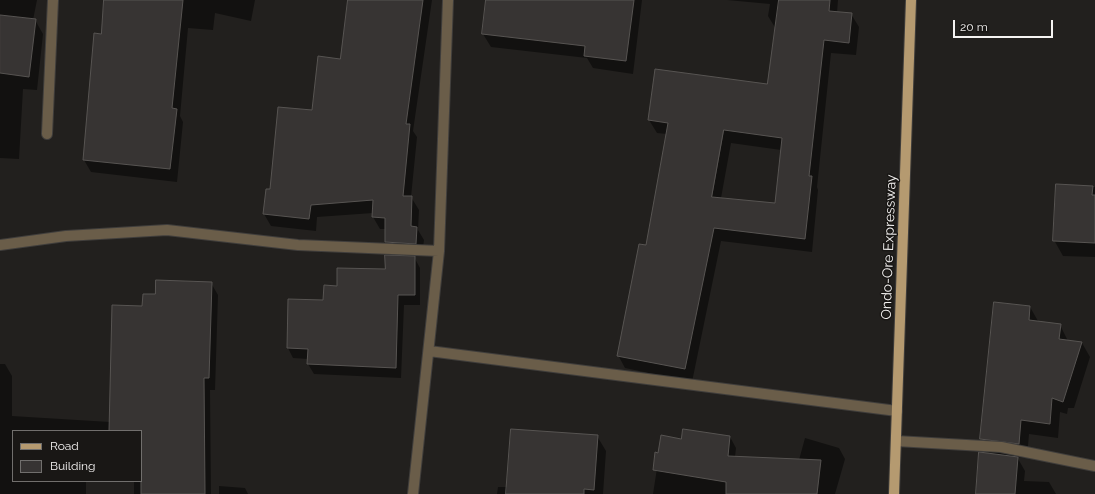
<!DOCTYPE html>
<style>
body{margin:0}
#map{position:relative;width:1095px;height:494px;overflow:hidden;background:#22201e;font-family:Raleway,sans-serif}
canvas{display:block}
.legend{position:absolute;left:12px;top:430px;width:130px;height:52px;box-sizing:border-box;background:#191715;border:1px solid #716f6d;margin:0;padding:5px 7px;list-style:none;font-size:12px;color:#f5f3f2}
.legend li{display:flex;align-items:center;gap:8px;height:20px}
.legend b{width:20px;border:1px solid #716f6d}
.scale{position:absolute;left:953px;top:20px;width:100px;height:18px;box-sizing:border-box;border:2px solid #f5f3f2;border-top:0;padding-left:5px;font-size:12px;line-height:14px;white-space:nowrap;color:#f5f3f2;-webkit-text-stroke:3px #191715;paint-order:stroke}
</style>
<div id="map">
<canvas width="1095" height="494"></canvas>
<ul class="legend">
<li><b style="height:5px;background:#b59a70"></b>Road</li>
<li><b style="height:11px;background:#373433"></b>Building</li>
</ul>
<div class="scale">20 m</div>
</div>
<script>
const g = document.querySelector('canvas').getContext('2d');
g.lineJoin = 'round';
function fillPath(path, color) { g.fillStyle = color; g.fill(path, 'evenodd'); }
function stroke(path, color, width, dash) { g.strokeStyle = color; g.lineWidth = width; g.lineCap = dash ? 'butt' : 'round'; g.setLineDash(dash || []); g.stroke(path); }
function write(font, color, halo, rows, align = 'center') {
  g.font = font + ' Raleway,sans-serif'; g.lineWidth = 3; g.setLineDash([]); g.textBaseline = 'middle'; g.strokeStyle = halo; g.fillStyle = color; for (const [text, x, y, turn = 0] of rows) {
    g.save(); g.translate(x, y); g.rotate((+turn || 0) * Math.PI / 180); g.textAlign = isNaN(turn) ? turn : align; if (halo) g.strokeText(text, 0, 0); g.fillText(text, 0, 0); g.restore();
  }
}
const shadow = new Path2D(`
 M0,0H37L33,20H35L43,34L37,90L23,89L19,159L0,158Z
 M105,0H255L251,21L215,13L213,30L188,28L180,116L183,122L177,182L91,172L84,160L102,35Z
 M349,0H432L413,131L417,137L411,197L419,210L418,230L424,240L422,255L393,254L386,242V229H380L373,217V213L317,217L316,231L271,226L264,214L271,190L341,60Z
 M487,0H642L633,74L593,68L587,58L491,47L483,34Z
 M727,0H838L837,13L851,14L859,27L856,55L831,53L817,187L818,190L812,252L721,241L692,382L625,368L618,355L647,246L667,134L657,133L649,120L768,85L776,29L768,16L770,4ZM731,143L781,150L776,204L721,198Z
 M1057,185L1095,187V257L1063,256L1054,240Z
 M414,257L420,268V305H404L401,378L314,374L308,364V359L293,358L288,348L289,300L324,301L338,287L386,270Z
 M211,283L218,295L215,390H210L211,494H134V481H141V431H13V481H86V494H0V364H5L12,376V416L110,422L143,308L156,295Z
 M1030,307L1038,321L1060,325L1068,341L1082,343L1090,357L1074,408H1068L1067,414L1060,412L1058,438L1029,434L1027,458L1017,457L1025,471L1024,481L1049,482L1056,494H977L990,455L981,439Z
 M597,436L606,451L603,494H497L498,487H508Z
 M662,436L682,440L730,437L736,448L735,457L799,460L805,438L839,448L845,459L835,494H653Z
 M219,486L245,488L248,494H219Z`);
const building = new Path2D(`
 M104,0H183L172,108L177,109L170,169L83,160L94,33L101,34Z
 M348,0H423L406,124H410L403,196H412L411,226L417,227L416,244L385,242V218L372,217L373,200L311,205L309,219L263,214L266,189H270L278,107L312,110L318,56L340,59Z
 M486,0H634L626,61L584,56L585,46L482,34Z
 M779,0H830L829,11L852,13L849,43L824,40L809,176H812L805,239L714,228L685,369L617,356L639,244L646,245L668,123L648,120L655,69L767,84ZM724,130L782,138L775,203L712,197Z
 M0,15L36,19L29,77L0,73Z
 M1056,184L1093,186L1092,195H1095V243L1053,241Z
 M385,255L415,256V295H398L396,368L307,364L308,349L287,348L288,299L323,300L324,285L337,286V268L385,269Z
 M156,280L212,282L209,378H204L205,494H141V431H109L112,305L142,306L143,294H155Z
 M994,302L1030,306L1029,320L1061,324L1059,339L1082,342L1063,402L1052,398L1050,424L1021,420L1019,444L980,439Z
 M511,429L598,435L594,490L584,489V494H506Z
 M683,429L730,436L728,456L821,460L817,494H726V482L653,470L655,452L658,453L661,435L681,439Z
 M979,452L1018,457L1015,494H976Z`);
const minor = new Path2D(`
 M47,134L53,0
 M0,245L66,236L167,230L298,245L439,251
 M429,351L897,411
 M896,441L1001,447L1095,466
 M413,494L439,251L448,0`);
const primary = new Path2D(`
 M894,494L911,0`);
const streetNames = [
 ["Ondo-Ore Expressway",889,247,-88]
];
fillPath(shadow, '#0007');
fillPath(building, '#373433');
stroke(building, '#575452', 1);
stroke(minor, '#403e3c', 12);
stroke(primary, '#403e3c', 12);
stroke(minor, '#6a5d49', 10);
stroke(primary, '#b59a70', 10);
write('14px', '#f5f3f2', '#191715', streetNames);
</script>
